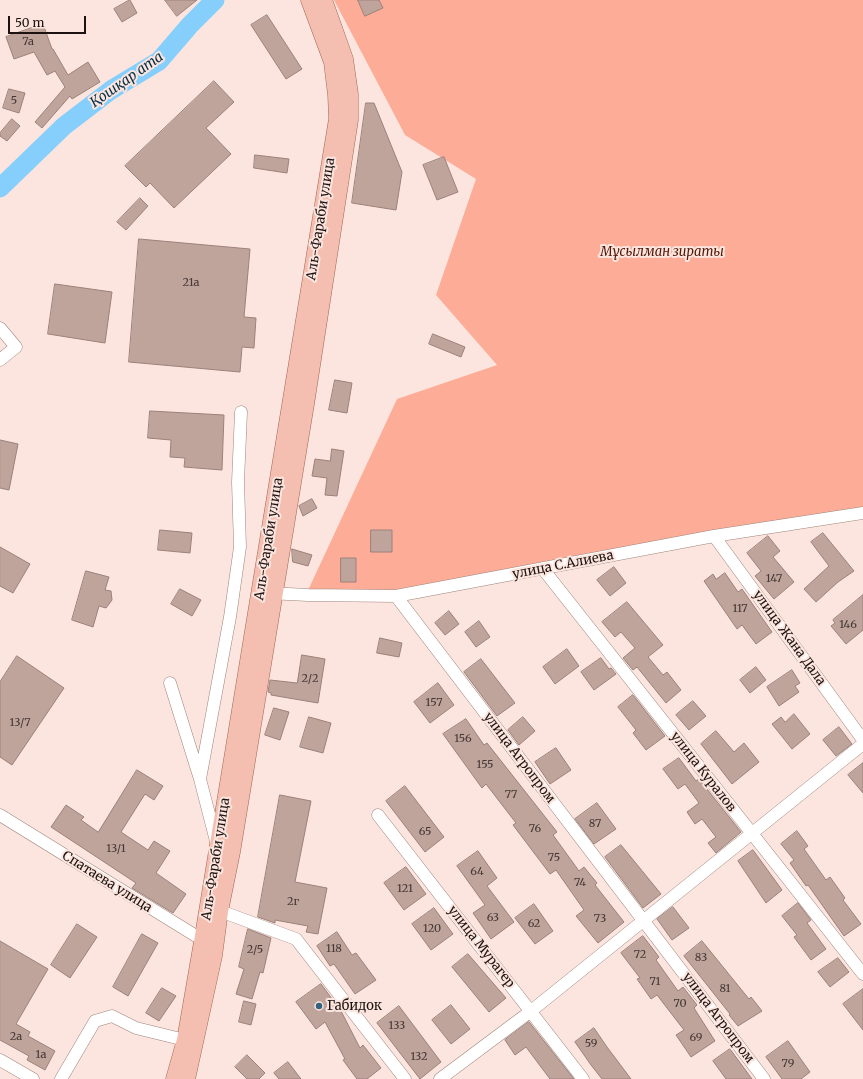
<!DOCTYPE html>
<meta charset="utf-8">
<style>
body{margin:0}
#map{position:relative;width:863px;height:1079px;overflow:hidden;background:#fce5de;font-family:Merriweather,serif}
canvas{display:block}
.scale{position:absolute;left:8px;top:16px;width:78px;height:18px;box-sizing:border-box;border:2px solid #1c1310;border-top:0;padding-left:5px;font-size:12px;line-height:14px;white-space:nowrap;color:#1c1310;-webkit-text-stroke:3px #fce5de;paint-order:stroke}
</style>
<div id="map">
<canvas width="863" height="1079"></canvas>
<div class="scale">50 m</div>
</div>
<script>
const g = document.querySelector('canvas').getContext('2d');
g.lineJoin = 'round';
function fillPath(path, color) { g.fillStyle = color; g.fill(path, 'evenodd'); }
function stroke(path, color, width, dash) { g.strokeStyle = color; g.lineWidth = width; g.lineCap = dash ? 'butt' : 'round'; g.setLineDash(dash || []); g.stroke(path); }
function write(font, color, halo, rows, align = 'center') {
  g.font = font + ' Merriweather,serif'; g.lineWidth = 4; g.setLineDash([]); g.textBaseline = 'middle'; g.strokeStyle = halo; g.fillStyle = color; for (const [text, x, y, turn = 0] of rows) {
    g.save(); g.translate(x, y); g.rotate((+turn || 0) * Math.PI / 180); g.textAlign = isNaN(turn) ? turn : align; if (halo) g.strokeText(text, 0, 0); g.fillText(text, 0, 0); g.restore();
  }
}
const green = new Path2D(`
 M334,0H863V513L396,596L304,599L397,399L497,365L436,295L476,179L405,135Z`);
const river = new Path2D(`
 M0,188L64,126L111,90L159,61L190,25L215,0`);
const building = new Path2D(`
 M130,0L137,13L122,22L114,9Z
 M165,0H197L177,16Z
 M358,0H379L383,8L365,16Z
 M267,15L302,69L286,79L251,25Z
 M43,24L52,49H53L68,75L88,62L100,82L72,99L70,96L42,128L35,122L65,87L55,71L47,75L34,52L14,59L6,37Z
 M214,81L234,102L206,128L231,154L174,208L150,183L146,187L125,166Z
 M9,89L25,93L19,113L3,108Z
 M366,103H374L402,172L396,210L352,203Z
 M12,119L20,126L7,141L0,136V133Z
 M255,155L289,159L287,173L254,168Z
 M444,157L458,192L437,200L423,165Z
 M140,198L148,206L126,230L117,222Z
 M139,239L250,249L244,317L256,318L254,348L242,347L240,372L129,362Z
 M55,284L112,292L105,343L48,334Z
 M433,334L465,347L461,357L429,344Z
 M335,380L352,383L347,413L329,410Z
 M150,411L224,415L222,470L184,467L185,458L170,457L171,440L148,438Z
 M0,440L18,444L9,490L0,488Z
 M332,449L344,451L337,496L325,495L327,478L312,476L315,459L330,461Z
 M312,499L317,508L303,516L299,506Z
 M160,530L192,533L190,553L158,550Z
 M371,530H392V552H371Z
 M823,533L854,571L838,582L816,602L804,589L829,566L811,542Z
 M768,536L780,551L773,557L794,582L774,599L755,576L761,571L747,553Z
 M0,547L30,564L13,593L0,586Z
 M292,549L312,555L308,566L293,562Z
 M341,558H356V582H341Z
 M614,567L626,583L610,596L597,580Z
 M86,571L109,577L105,590L111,591L112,600L106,608L99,606L93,627L72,620Z
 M725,573L738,592L742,589L772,632L756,644L742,625L737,629L704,581L713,574L716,579Z
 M180,589L201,600L192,616L171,604Z
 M863,595V630L846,644L831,626L835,623L833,620Z
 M627,602L663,645L648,657L663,675L667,672L681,690L666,703L637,667L633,670L623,658L635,648L621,632L615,637L602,622Z
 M449,611L459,624L445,635L435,623Z
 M479,621L490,637L476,647L465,632Z
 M380,638L402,643L399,657L377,653Z
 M567,649L579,666L555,684L543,667Z
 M302,655L325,659L318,703L271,695V693L268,692L270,680L297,683Z
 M17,656L64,688L12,765L0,757V682Z
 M601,658L609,669L611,668L616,674L594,690L581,672Z
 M481,659L515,703L497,716L464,672Z
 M756,667L766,680L750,693L740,680Z
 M792,670L800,683L795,686L799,692L779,706L767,687Z
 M438,683L454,705L430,723L414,702Z
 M633,695L665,736L646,750L633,733L636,730L618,707Z
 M693,701L706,716L689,730L676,715Z
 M274,708L289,712L280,740L265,735Z
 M794,714L810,734L792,749L772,724L781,717L785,722Z
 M309,717L331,723L323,753L300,747Z
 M523,717L535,731L519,745L508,730Z
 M466,719L484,745L487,743L557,832L553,835L579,871L584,867L597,883L595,885L624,922L598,943L576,916L584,910L556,870L550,874L513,825L516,823L486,784L482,788L443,734Z
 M839,727L852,744L836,756L823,740Z
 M716,731L734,752L744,743L759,762L732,784L701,744Z
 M556,748L571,770L550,784L535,762Z
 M679,758L696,781L699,779L741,832L716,853L708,843L716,837L702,819L695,824L687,812L699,803L685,784L678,789L663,769Z
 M863,763V793L848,775Z
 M137,770L163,786L154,800L145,794L121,832L148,850L154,841L170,851L156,873L186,894L173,913L132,888L136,883L51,827L66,805L84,817L81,820L98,832Z
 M405,786L444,837L425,852L386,801Z
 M280,795L311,801L295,882L327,888L318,934L306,932L308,926L275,920V923L258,917Z
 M597,803L616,829L594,844L575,819Z
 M797,831L808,846L804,849L826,880L830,877L845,898L843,900L861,924L844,936L808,885L806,886L790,863L794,860L781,844Z
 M621,845L661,894L643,908L605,857Z
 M753,850L782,890L766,903L738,861Z
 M478,851L497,878L487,886L514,922L491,939L473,913L485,905L457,866Z
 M406,867L426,894L404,910L384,883Z
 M798,903L811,920L807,923L826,949L811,960L794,937L797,935L782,916Z
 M534,904L553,931L535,944L515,918Z
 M673,907L689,928L672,940L657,919Z
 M434,908L453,934L431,950L412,924Z
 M77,924L97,937L70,978L51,965Z
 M248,929L271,938L263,973L260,972L252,999L236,994L244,969L239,967Z
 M337,932L352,955L356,953L376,980L355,994L334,964L330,966L317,946Z
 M142,934L158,943L128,996L113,987Z
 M643,936L659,957L656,960L678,991L683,987L697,1005L694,1008L715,1041L691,1057L676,1035L684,1030L657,995L651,999L637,979L640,978L621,953Z
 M0,941L48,969L16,1024L30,1032L28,1036L55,1051L45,1070L27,1060L29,1056L0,1040Z
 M702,941L749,999L751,997L762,1011L738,1026L729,1015L730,1014L684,956Z
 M468,954L506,998L489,1012L452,967Z
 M838,958L849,972L830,987L818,972Z
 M321,984L341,1011L360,1048L363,1045L381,1068L367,1079H357L343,1060L345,1059L325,1022L316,1029L296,1002Z
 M162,988L176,996L159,1021L146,1013Z
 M863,989V1030L843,1004Z
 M244,1001L256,1004L251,1025L239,1022Z
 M451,1005L470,1029L451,1044L432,1020Z
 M399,1006L441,1062L420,1079L377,1023Z
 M529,1022L574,1079H550L526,1047L515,1055L505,1040Z
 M594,1028L607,1047L631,1079H602L591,1065L575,1042Z
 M788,1041L810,1072L801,1079H782L766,1057Z
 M730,1049L752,1079H726L713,1061Z
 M247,1055L265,1073L259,1079H247L235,1067Z
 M288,1062L301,1079H279L274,1073Z`);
const minor = new Path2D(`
 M0,328L16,347L0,360
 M714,536L863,740
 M543,569L863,974
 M268,593L308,595L396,596L714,536L863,513
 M396,596L764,1079
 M170,683L200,779L217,845
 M200,779L230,617L240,547L238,482L241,412
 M0,815L209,944
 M378,815L583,1079
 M220,911L296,939L405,1079
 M0,1060L33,1079
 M61,1079L95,1021L112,1016L136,1028L185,1040
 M440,1079L531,1011L863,744`);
const major = new Path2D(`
 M174,1079L185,1040L202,942L337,119L336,95L332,62L309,0
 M187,1079L214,956L220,911L232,852L306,404L350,120V94L345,59L324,0`);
const markers = [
 [319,1006,4,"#316381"]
];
const numberNames = [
 ["7а",28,42],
 ["5",14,101],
 ["21а",191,283],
 ["147",774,579],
 ["117",740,609],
 ["146",848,625],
 ["2/2",310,679],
 ["157",434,703],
 ["13/7",20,723],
 ["156",463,739],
 ["155",485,765],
 ["77",511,795],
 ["87",595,824],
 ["76",535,829],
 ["65",425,832],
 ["13/1",116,849],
 ["75",554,858],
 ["64",477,872],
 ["74",580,883],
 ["121",405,889],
 ["2г",293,902],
 ["63",493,918],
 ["73",600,919],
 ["62",534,924],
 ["120",432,929],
 ["118",334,949],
 ["2/5",255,950],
 ["72",640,955],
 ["83",701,958],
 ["71",655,982],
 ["81",725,989],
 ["70",680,1004],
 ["133",397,1026],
 ["2а",16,1037],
 ["69",696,1038],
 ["59",591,1044],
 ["1а",41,1055],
 ["132",419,1057],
 ["79",788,1064]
];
const streetNames = [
 ["Аль-Фараби улица",321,219,-81],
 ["Аль-Фараби улица",269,539,-81],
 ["улица С.Алиева",563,565,-11],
 ["улица Жана Дала",789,638,54],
 ["улица Агропром",519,758,53],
 ["улица Куралов",703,772,52],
 ["Аль-Фараби улица",216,859,-81],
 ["Спатаева улица",107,882,32],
 ["улица Мурагер",481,947,52],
 ["улица Агропром",718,1018,53]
];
const parkNames = [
 ["Мұсылман зираты",662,252]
];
const poiNames = [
 ["Габидок",327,1006]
];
const waterNames = [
 ["Қошқар ата",127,80,-35]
];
fillPath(green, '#fdad97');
stroke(river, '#86cffc', 19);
fillPath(building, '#bfa49c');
stroke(building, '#9c817a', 1);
stroke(minor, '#9f857d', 13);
stroke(major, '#a36656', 17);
stroke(minor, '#fff', 12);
stroke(major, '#f4beb0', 16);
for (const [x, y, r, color] of markers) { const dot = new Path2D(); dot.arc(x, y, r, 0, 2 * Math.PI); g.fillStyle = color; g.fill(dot); stroke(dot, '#fce5de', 1.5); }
write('11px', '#453733', null, numberNames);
write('13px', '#1c1310', '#fce5de', streetNames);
write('italic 13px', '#531908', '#fce5de', parkNames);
write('13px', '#1c1310', '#fce5de', poiNames, 'left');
write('italic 14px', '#043047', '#fce5de', waterNames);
</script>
